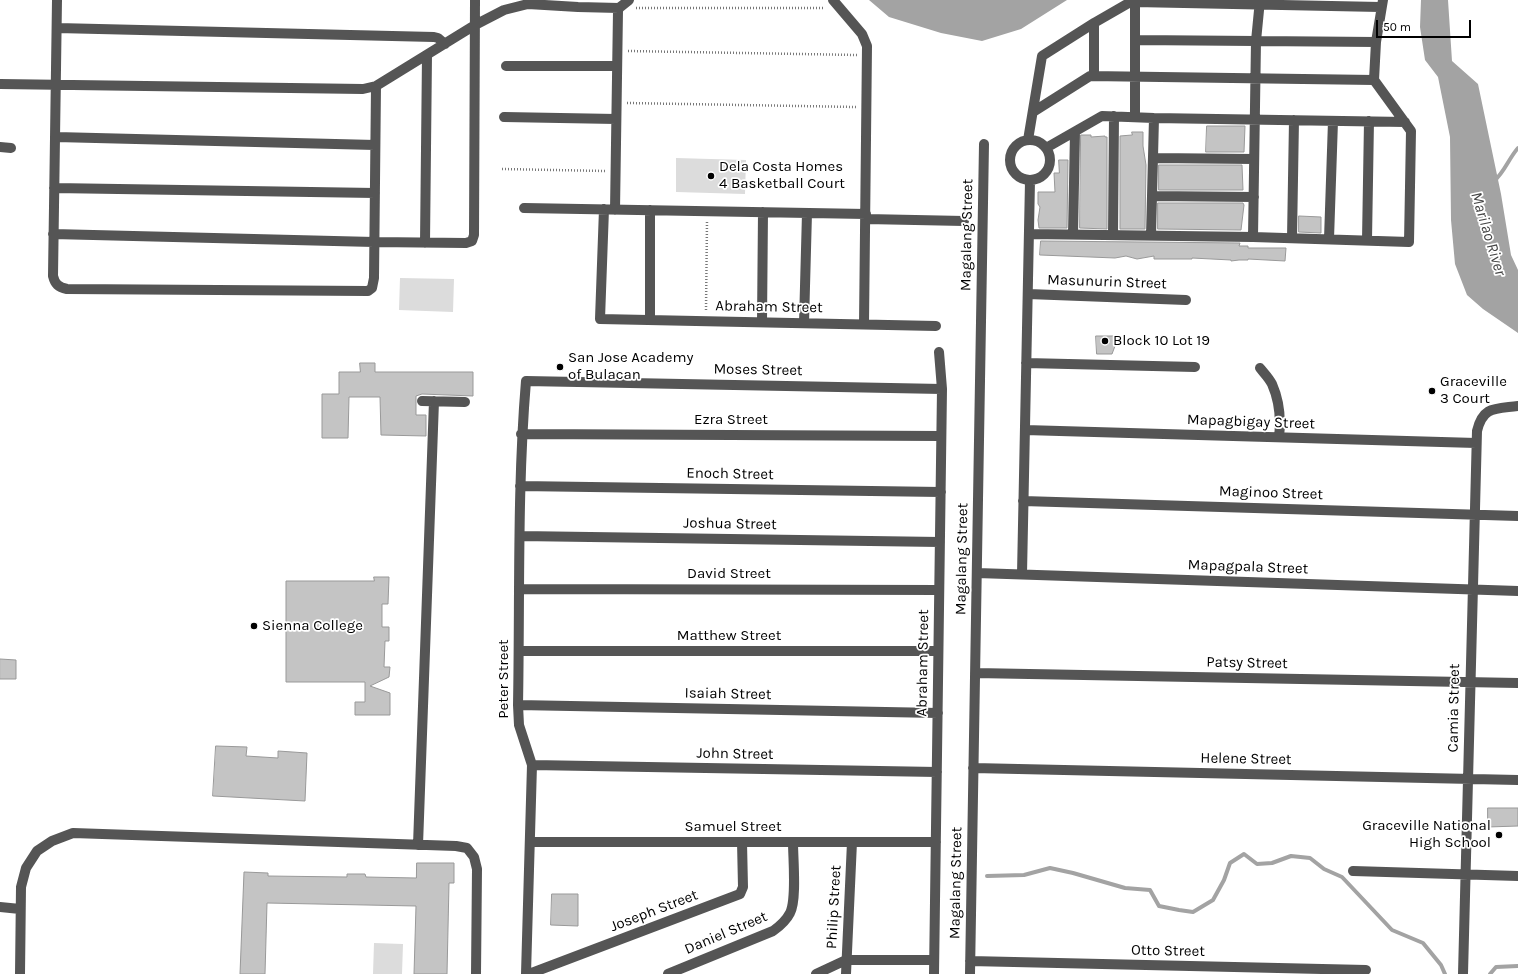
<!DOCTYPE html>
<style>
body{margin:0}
#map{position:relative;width:1518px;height:974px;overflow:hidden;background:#fff;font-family:Karla,sans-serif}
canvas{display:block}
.scale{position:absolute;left:1376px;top:20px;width:95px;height:18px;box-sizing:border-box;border:2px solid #000;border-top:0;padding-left:5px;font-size:12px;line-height:14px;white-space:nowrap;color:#000;-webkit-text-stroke:3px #fff;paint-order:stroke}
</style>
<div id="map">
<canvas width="1518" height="974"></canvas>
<div class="scale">50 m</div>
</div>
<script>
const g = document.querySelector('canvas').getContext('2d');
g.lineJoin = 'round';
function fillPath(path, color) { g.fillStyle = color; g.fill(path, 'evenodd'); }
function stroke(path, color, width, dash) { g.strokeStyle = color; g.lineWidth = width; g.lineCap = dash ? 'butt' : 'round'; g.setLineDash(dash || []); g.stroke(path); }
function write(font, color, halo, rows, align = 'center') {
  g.font = font + ' Karla,sans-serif'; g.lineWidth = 3.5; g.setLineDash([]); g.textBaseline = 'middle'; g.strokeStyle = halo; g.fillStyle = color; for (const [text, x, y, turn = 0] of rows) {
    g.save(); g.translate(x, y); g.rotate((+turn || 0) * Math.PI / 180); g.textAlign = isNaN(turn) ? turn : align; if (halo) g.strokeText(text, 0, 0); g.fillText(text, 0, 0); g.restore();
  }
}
const green = new Path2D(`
 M676,158L746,160L745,194L676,192Z
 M400,278L454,279L453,312L399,310Z
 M374,943L403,944L402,974H373Z`);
const water = new Path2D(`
 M869,0H1067L1021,29L982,41L941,33L889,17Z
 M1421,0H1448L1452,61L1478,84L1501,194L1511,255L1518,270V333L1483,309L1467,295L1455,264L1451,220L1450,137L1438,77L1425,60L1420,27Z`);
const stream = new Path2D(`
 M1494,181C1504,173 1509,158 1518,148
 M987,876L1024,875L1050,868L1073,873L1125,888L1150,890L1159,906L1179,910L1193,912L1213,900L1224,880L1230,863L1244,854L1257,864L1272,863L1291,856L1310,858L1324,869L1342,877L1392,930L1423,943L1441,965L1445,974
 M1490,974L1496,967L1518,966`);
const building = new Path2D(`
 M1207,126H1245L1244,152H1206Z
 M1132,132H1143V146L1146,165L1145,229H1120V136L1132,135Z
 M1081,135H1091V137L1105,136V137H1107V229L1080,228Z
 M1059,160H1068L1067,228H1039L1038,220L1040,207L1038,204V192H1055L1054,173H1059Z
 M1159,165H1242L1243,190H1159Z
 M1158,203H1243L1244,205L1241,230L1158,229Z
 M1299,216L1321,217V233L1299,232Z
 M1041,241L1240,243L1239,246H1248V248H1286L1285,261L1248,259V260H1239L1231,261V260L1192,258V259H1154V256L1137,259L1126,256L1115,258L1040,255Z
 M1096,336H1114L1115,346L1112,354H1097Z
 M360,363H375V372H473V396L422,394L416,396V415H426V436L381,435L380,397H349L348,438H322V394H339V372H360Z
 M374,577H389L388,604H382V627H389V641H385L384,667H390L389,677L370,686L390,693V715H355V702H365V682H286V581H374Z
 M0,659L16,660V679H0Z
 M216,746L247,747L246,756L278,758V751L307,753L305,801L213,796Z
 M1488,808H1518V826L1488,827Z
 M417,863H454V883H449L447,974H414L416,906L267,903L265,974H240L244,872L268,873V876L347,877V874H365L366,877L416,878Z
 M552,894H578V926L551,925Z`);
const path = new Path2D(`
 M636,8H825
 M628,51L857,55
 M627,103L856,107
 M502,169L605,171
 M706,310L707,221`);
const minor = new Path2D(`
 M57,0L53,276C55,284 58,287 67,289L368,291L372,288L374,278L376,86
 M833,0L862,34L867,46L864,324
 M1135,2L1380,7
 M57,28L434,37L438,38L445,44
 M1135,40L1376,42
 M506,66H617
 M1094,76V23
 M0,84L363,89L376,86L475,25L504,10L528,4L578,7L619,8L629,0
 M1033,112L1090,76L1374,80
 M504,117L616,119
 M1135,117V0
 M56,137L375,145
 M1010 160a20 20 0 1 1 40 0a20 20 0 1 1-40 0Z
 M1028,140L1042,56L1094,23L1134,0
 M0,147L11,148
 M1046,148L1102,116L1154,118L1405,122
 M1153,158L1254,159
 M54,188L375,193
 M1152,196L1254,197
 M524,208L866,214
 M604,209L600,319L936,326
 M615,210L618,11L619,8
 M866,219L964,221
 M53,234L374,242L466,243L472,241L474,235L475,0
 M1029,234L1253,237L1409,242L1411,131L1374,80L1376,42L1383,0
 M1073,234L1075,132
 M1113,235L1114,116
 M1151,235L1154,118
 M1253,237L1256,41L1260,0
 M1292,238L1294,120
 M1329,239L1333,121
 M1367,240L1369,121
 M425,243L427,55
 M1028,294L1186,300
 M650,320V210
 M762,322L763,212
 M804,323L807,213
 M1026,363L1195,367
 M1260,368C1264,373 1269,378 1272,384C1279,400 1281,420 1279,437
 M422,401L465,402
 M1025,430L1476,443
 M521,434L941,436
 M520,486L941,492
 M1023,501L1518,516
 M520,536L940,542
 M977,573L1518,591
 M1022,574L1030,181
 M520,589L939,590
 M519,651H938
 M975,673L1518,683
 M518,705L938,713
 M532,765L937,772
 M973,768L1518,780
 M530,842H936
 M418,845L434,401
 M1353,871L1518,876
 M0,907L20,909
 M970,961L1366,970
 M20,974L21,887L26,868L37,851L52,841L73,833L456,846L467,848L474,857L477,869L476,974
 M526,974L532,765L519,725L518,705C520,597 517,489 526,381L942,389
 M529,974L740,894L743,887L742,842
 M668,974L773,931C780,926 786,921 790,913C797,900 793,859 793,842
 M816,974L846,960H934
 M846,974L852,842
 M934,974L942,389L939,352
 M970,974L984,144
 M1463,974L1477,431C1483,406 1495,409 1518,406`);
const markers = [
 [711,176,4,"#000"],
 [1105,341,4,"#000"],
 [560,367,4,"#000"],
 [1432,391,4,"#000"],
 [254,626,4,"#000"],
 [1499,835,4,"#000"]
];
const poiNames = [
 ["Dela Costa Homes",719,167],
 ["4 Basketball Court",719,184],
 ["Block 10 Lot 19",1113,341],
 ["San Jose Academy",568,358],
 ["of Bulacan",568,375],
 ["Graceville",1440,382],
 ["3 Court",1440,399],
 ["Sienna College",262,626],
 ["Graceville National",1491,826,"right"],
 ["High School",1491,843,"right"]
];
const streetNames = [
 ["Magalang Street",967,235,-89],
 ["Masunurin Street",1107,282,2],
 ["Abraham Street",769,307,1],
 ["Moses Street",758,370,1],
 ["Ezra Street",731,420],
 ["Mapagbigay Street",1251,422,2],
 ["Enoch Street",730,474,1],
 ["Maginoo Street",1271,493,2],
 ["Joshua Street",730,524,1],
 ["Magalang Street",962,559,-89],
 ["Mapagpala Street",1248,567,2],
 ["David Street",729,574],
 ["Matthew Street",729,636],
 ["Abraham Street",923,663,-89],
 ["Patsy Street",1247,663,1],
 ["Peter Street",504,679,-90],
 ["Isaiah Street",728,694,1],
 ["Camia Street",1454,708,-89],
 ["John Street",735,754,1],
 ["Helene Street",1246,759,1],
 ["Samuel Street",733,827],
 ["Magalang Street",956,883,-89],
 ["Philip Street",834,907,-87],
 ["Joseph Street",654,911,-21],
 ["Daniel Street",726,933,-23],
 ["Otto Street",1168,951,1]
];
const waterNames = [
 ["Marilao River",1488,234,73]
];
fillPath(green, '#dcdcdc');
fillPath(water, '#a3a3a3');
stroke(stream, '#a3a3a3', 4);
fillPath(building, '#c4c4c4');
stroke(building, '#999', 1);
stroke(path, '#777', 2.5, [1, 2]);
stroke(minor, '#555', 10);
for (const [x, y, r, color] of markers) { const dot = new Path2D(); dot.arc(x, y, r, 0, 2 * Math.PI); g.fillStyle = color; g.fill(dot); stroke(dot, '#fff', 1.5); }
write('15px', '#000', '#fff', poiNames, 'left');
write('15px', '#000', '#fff', streetNames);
write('italic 16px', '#444', '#fff', waterNames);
</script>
